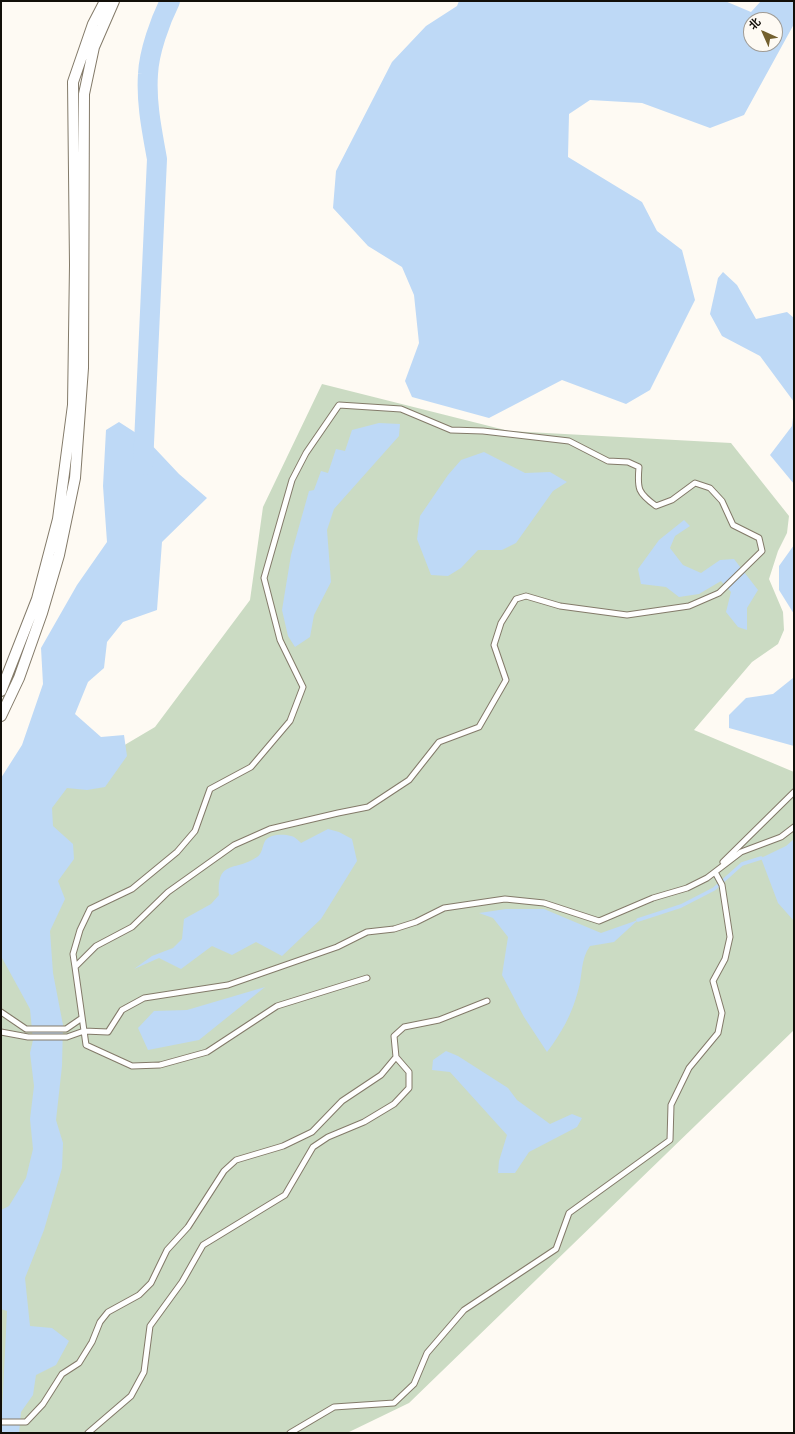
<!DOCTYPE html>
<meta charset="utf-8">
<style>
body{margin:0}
#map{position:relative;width:795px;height:1434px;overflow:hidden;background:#fefaf3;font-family:"Varela Round","Noto Sans SC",sans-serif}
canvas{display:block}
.frame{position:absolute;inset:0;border:2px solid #120f09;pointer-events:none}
.north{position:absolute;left:743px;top:12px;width:40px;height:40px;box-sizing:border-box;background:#fefaf3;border:1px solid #a09c95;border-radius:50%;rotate:315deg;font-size:11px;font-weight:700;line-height:16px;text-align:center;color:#120f09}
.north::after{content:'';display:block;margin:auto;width:14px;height:18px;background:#73602e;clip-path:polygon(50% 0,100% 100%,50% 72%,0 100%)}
</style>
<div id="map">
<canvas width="795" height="1434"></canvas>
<div class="frame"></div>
<div class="north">北</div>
</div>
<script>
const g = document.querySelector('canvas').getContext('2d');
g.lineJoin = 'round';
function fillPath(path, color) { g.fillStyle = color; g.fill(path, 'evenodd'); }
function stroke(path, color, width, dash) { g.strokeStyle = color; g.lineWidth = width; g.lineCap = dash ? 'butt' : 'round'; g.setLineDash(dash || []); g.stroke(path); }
const green = new Path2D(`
 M322,384L509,431L731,443L789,516L787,533L778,551L769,579L783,612L784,630L778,644L752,662L694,730L794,772V1030L409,1403L347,1433H1V838L35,798L155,727L250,600L263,507Z`);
const water = new Path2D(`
 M459,1H725L751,12L761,1H794V24L744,115L710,128L642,103L590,100L569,114L568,157L642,202L657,231L682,250L695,300L650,390L626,404L562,380L489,418L412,397L405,381L419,343L414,295L402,267L368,246L333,208L336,171L392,62L426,26L457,6ZM751,20H775V44H751Z
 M723,272L737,285L756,319L787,312L794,318V402L760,356L722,336L710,314L718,278Z
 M794,409V484L770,455L792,426Z
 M119,422L147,440L179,474L207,498L162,542L157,610L123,622L107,642L104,668L88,682L75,714L101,737L124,735L127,756L105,787L87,790L67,788L52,808L53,826L73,844L74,859L58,881L65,899L50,931L53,973L63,1025L62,1066L56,1120L63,1143L62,1168L44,1230L25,1278L30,1326L52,1328L69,1341L56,1365L36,1375L33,1395L21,1412L19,1433H1L7,1311L1,1309V1210L9,1206L26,1178L33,1149L30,1119L34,1086L30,1053L33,1040L30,1009L1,956V778L22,745L43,684L41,648L77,585L107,542L103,486L106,430Z
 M379,423L400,424L399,436L334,509L327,530L331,582L314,615L310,637L295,647L288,636L282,610L291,555L309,491L314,490L321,471L328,473L336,449L345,451L352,430Z
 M484,452L525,473L550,472L567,482L553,491L516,543L502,550H478L461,568L448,576L431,575L417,539L420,516L448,475L461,460Z
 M684,520L690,526L675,536L670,548L683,565L701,573L720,560L734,559L758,590L747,608V630L738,627L726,612L731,592L721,581L699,594L679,597L666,587L641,584L638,569L659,540Z
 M794,545V614L779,590V566Z
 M794,652V746L729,728V715L746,698L773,694L793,678Z
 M328,829L339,832L352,839L357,861L321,919L282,956L256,942L232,955L212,946L181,969L159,958L134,969L152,956L173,948L182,939L184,919L211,904L219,895C217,859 235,872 257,857C262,854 262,847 265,841C270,834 283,834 291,836C294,836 298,840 301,843Z
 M794,839V921L778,903L761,858L786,846Z
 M506,909H544L601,933L638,920L614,942L590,946C580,960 583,975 578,991C572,1014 561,1034 547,1052L524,1017L502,975L508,937L493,918L479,913Z
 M265,987L199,1040L148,1050L138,1028L154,1011L187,1010Z
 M446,1051L458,1056L508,1088L517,1100L550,1124L572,1114L582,1118L577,1127L529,1152L515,1173H498L499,1161L507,1135L450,1072L432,1070L433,1060Z`);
const stream = new Path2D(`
 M638,920L681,906L714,889L742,864L761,858`);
const river = new Path2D(`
 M143,465L157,159C152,131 146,103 148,74C149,52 160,21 170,1`);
const service = new Path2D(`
 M339,405L401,409L451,430L483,431L569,441L608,461L628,462L639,467C637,489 638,493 656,506L672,500L695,483L710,488L722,501L733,525L759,538L762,551L719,593L689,606L627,615L560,606L526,596L516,599L501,623L494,645L506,680L479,727L439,742L409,780L368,807L338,813L270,829L234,845L168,892L132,927L96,946L75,967L73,954L80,930L90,909L132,889L177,852L195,831L210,789L251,767L290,721L303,687L280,640L264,578L292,480L306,453Z
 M723,862L794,792
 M75,967L86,1045L132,1066L160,1065L207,1052L277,1006L367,978
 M1,1012L26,1029H66L82,1018
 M1,1032L28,1037H67L84,1031L108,1032L122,1010L144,998L228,985L337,947L367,932L394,929L416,922L444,908L505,899L544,903L599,921L653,898L687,888L707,878L741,852L781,837L794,827
 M396,1057L394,1036L404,1027L439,1020L487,1001
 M1,1422H26L43,1404L62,1374L79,1363L92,1342L100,1322L108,1312L139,1295L151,1283L167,1250L188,1227L224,1171L236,1160L283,1146L312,1132L342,1101L381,1075L396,1057L409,1072V1088L394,1104L364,1122L328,1137L313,1147L285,1195L203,1245L182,1282L150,1326L144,1372L131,1396L88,1433
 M290,1433L334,1407L394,1403L414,1384L427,1353L464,1310L556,1249L569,1213L670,1140L671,1105L689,1068L718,1033L722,1013L713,981L725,959L730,937L722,885L715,872`);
const minor = new Path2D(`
 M1,691L37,599L58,519L73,405L75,265L73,82L93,24L105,1
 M1,716L19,678L42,613L59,555L75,478L83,368L84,94L94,47L114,1`);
fillPath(green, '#cbdbc3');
fillPath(water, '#bed9f6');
stroke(stream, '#bed9f6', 3.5);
stroke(river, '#bed9f6', 20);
stroke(service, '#837a69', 7);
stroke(minor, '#837a69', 12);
stroke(service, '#fff', 5);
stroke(minor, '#fff', 10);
</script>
